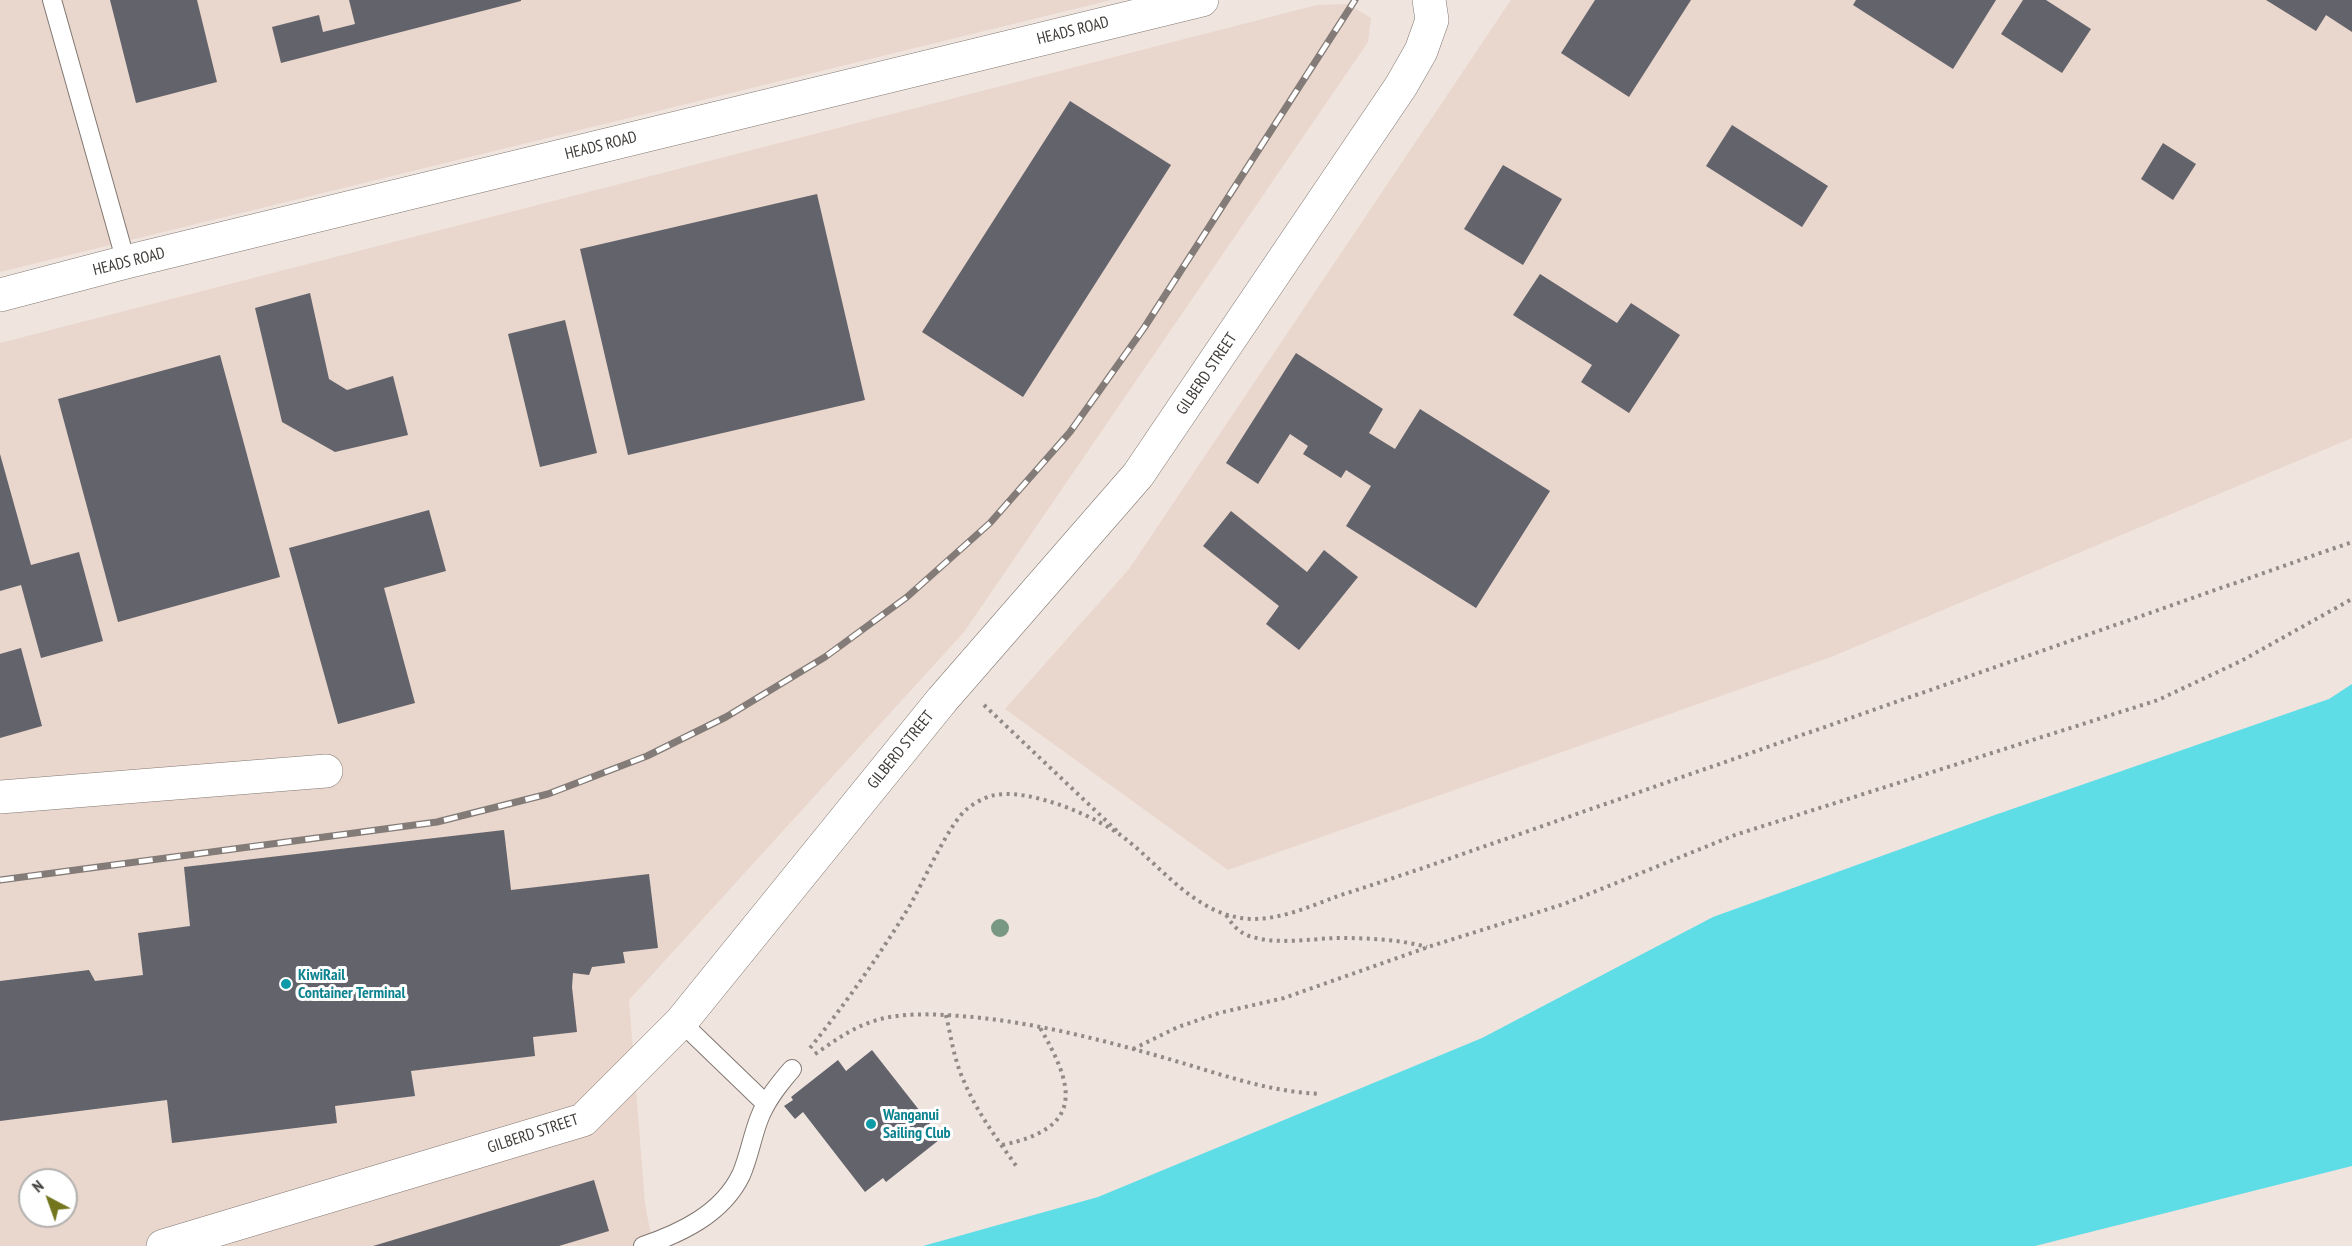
<!DOCTYPE html>
<style>
body{margin:0}
#map{position:relative;width:2352px;height:1246px;overflow:hidden;background:#f0e4de;font-family:"PT Sans Narrow",sans-serif}
canvas{display:block}
.north{position:absolute;left:18px;top:1168px;width:60px;height:60px;box-sizing:border-box;background:#fff;border:2px solid #b2b1af;border-radius:50%;rotate:319deg;font-size:16px;font-weight:700;line-height:24px;text-align:center;color:#3f3b38}
.north::after{content:'';display:block;margin:auto;width:21px;height:27px;background:#74761d;clip-path:polygon(50% 0,100% 100%,50% 72%,0 100%)}
</style>
<div id="map">
<canvas width="2352" height="1246"></canvas>
<div class="north">N</div>
</div>
<script>
const g = document.querySelector('canvas').getContext('2d');
g.lineJoin = 'round';
function fillPath(path, color) { g.fillStyle = color; g.fill(path, 'evenodd'); }
function stroke(path, color, width, dash) { g.strokeStyle = color; g.lineWidth = width; g.lineCap = dash ? 'butt' : 'round'; g.setLineDash(dash || []); g.stroke(path); }
function write(font, color, halo, rows, align = 'center') {
  g.font = font + ' "PT Sans Narrow",sans-serif'; g.lineWidth = 6; g.setLineDash([]); g.textBaseline = 'middle'; g.strokeStyle = halo; g.fillStyle = color; for (const [text, x, y, turn = 0] of rows) {
    g.save(); g.translate(x, y); g.rotate((+turn || 0) * Math.PI / 180); g.textAlign = isNaN(turn) ? turn : align; if (halo) g.strokeText(text, 0, 0); g.fillText(text, 0, 0); g.restore();
  }
}
const built = new Path2D(`
 M0,0H1111L0,272Z
 M1511,0H2352V438L1831,657L1228,870L1005,709L1129,569Z
 M1348,4L1371,18L1368,42L964,632L629,1000L645,1204L653,1246H0V343L1317,5ZM30,1180H66V1216H30Z`);
const water = new Path2D(`
 M2352,684V1166L2035,1246H923L1098,1197L1482,1038L1713,917L1992,816L2329,699Z`);
const building = new Path2D(`
 M110,0H197L217,82L136,103Z
 M349,0H521V1L281,63L272,27L319,15L323,32L355,24Z
 M1595,0H1691L1629,97L1561,53Z
 M1856,0H1996L1953,69L1853,5Z
 M2023,0H2046L2091,29L2062,73L2001,34Z
 M2266,0H2352V32L2326,15L2316,31Z
 M1070,101L1171,165L1023,397L922,332Z
 M1732,125L1828,186L1802,227L1706,166Z
 M2163,143L2196,164L2173,200L2141,179Z
 M1503,165L1562,199L1523,265L1464,229Z
 M817,194L865,400L628,455L580,249Z
 M1540,274L1617,323L1631,303L1680,335L1629,413L1581,382L1592,365L1513,315Z
 M310,293L329,379L347,390L393,376L408,435L335,452L282,422L255,308Z
 M565,320L597,453L540,467L508,334Z
 M1296,353L1383,409L1369,433L1395,449L1420,409L1550,491L1476,608L1346,526L1371,486L1346,470L1341,478L1303,454L1308,446L1290,434L1258,484L1226,463Z
 M220,355L280,577L118,622L58,399Z
 M0,454L31,565L79,552L103,641L41,658L21,585L0,591Z
 M429,510L446,571L384,588L415,703L338,724L289,548Z
 M1231,511L1307,572L1324,550L1358,577L1299,650L1266,624L1279,606L1203,546Z
 M21,648L42,726L0,738V654Z
 M504,830L511,890L649,874L658,948L623,952L625,963L592,967L589,975L573,973L572,987L577,1032L533,1037L535,1056L411,1071L415,1096L335,1106L337,1123L172,1143L167,1100L0,1121V981L89,970L95,981L143,975L138,933L190,926L184,867Z
 M872,1050L934,1129L932,1130L939,1140L886,1182L883,1178L865,1192L803,1112L795,1119L784,1106L793,1100L791,1097L838,1060L846,1071Z
 M594,1180L609,1231L559,1246H373Z`);
const path = new Path2D(`
 M984,705L1118,832
 M1226,915C1232,924 1238,932 1249,936C1276,945 1308,939 1336,938C1367,938 1397,939 1427,947
 M946,1015C951,1037 954,1059 963,1079C976,1111 997,1139 1017,1167
 M810,1048C846,1003 879,956 909,907C923,883 949,823 967,809C973,804 983,798 991,796C1027,786 1099,817 1127,840C1162,868 1194,911 1241,918C1273,923 1309,907 1338,896C1366,887 1393,878 1420,869L2352,542
 M1133,1049L1178,1027L1219,1013L1284,998L1428,947L1564,904L1735,835L2158,700L2241,661L2352,599
 M815,1054C833,1042 850,1029 871,1022C899,1012 932,1014 961,1016C1036,1022 1107,1041 1179,1062C1226,1076 1271,1092 1321,1094
 M1002,1145C1085,1128 1075,1087 1039,1026`);
const lane = new Path2D(`
 M52,0L126,262
 M681,1022L766,1104
 M643,1246C681,1233 722,1214 741,1175C749,1157 752,1137 759,1119C766,1100 779,1084 792,1069`);
const street = new Path2D(`
 M0,797L326,771
 M163,1246L583,1120L681,1022L942,700L1138,475L1401,86L1421,51L1432,20L1429,0`);
const secondary = new Path2D(`
 M0,295L126,262L1202,0`);
const rail = new Path2D(`
 M0,880L437,822L548,794L647,756L726,717L825,657L907,597L990,523L1070,432L1144,328L1355,0`);
const trees = [
 [1000,928]
];
const markers = [
 [286,984,6,"#0f9aa8"],
 [871,1124,6,"#0f9aa8"]
];
const streetNames = [
 ["HEADS ROAD",1073,31,-14],
 ["HEADS ROAD",601,146,-14],
 ["HEADS ROAD",129,262,-14],
 ["GILBERD STREET",1207,374,-56],
 ["GILBERD STREET",901,750,-51],
 ["GILBERD STREET",533,1134,-18]
];
const cultureNames = [
 ["KiwiRail",298,975],
 ["Container Terminal",298,993],
 ["Wanganui",883,1115],
 ["Sailing Club",883,1133]
];
fillPath(built, '#e9d6cc');
fillPath(water, '#5fdde7');
fillPath(building, '#63636c');
stroke(lane, '#827872', 20);
stroke(street, '#827872', 34);
stroke(secondary, '#827872', 34);
stroke(path, '#928a86', 4, [3, 4.5]);
stroke(lane, '#fff', 18);
stroke(street, '#fff', 33);
stroke(secondary, '#fff', 33);
stroke(rail, '#827b77', 7);
stroke(rail, '#fff', 4.5, [14]);
g.fillStyle = '#789884';
for (const [x, y] of trees) { g.beginPath(); g.arc(x, y, 9, 0, 2 * Math.PI); g.fill(); }
for (const [x, y, r, color] of markers) { const dot = new Path2D(); dot.arc(x, y, r, 0, 2 * Math.PI); g.fillStyle = color; g.fill(dot); stroke(dot, '#fff', 2); }
write('16px', '#3f3b38', '#fff', streetNames);
write('bold 16px', '#0d838f', '#fff', cultureNames, 'left');
</script>
